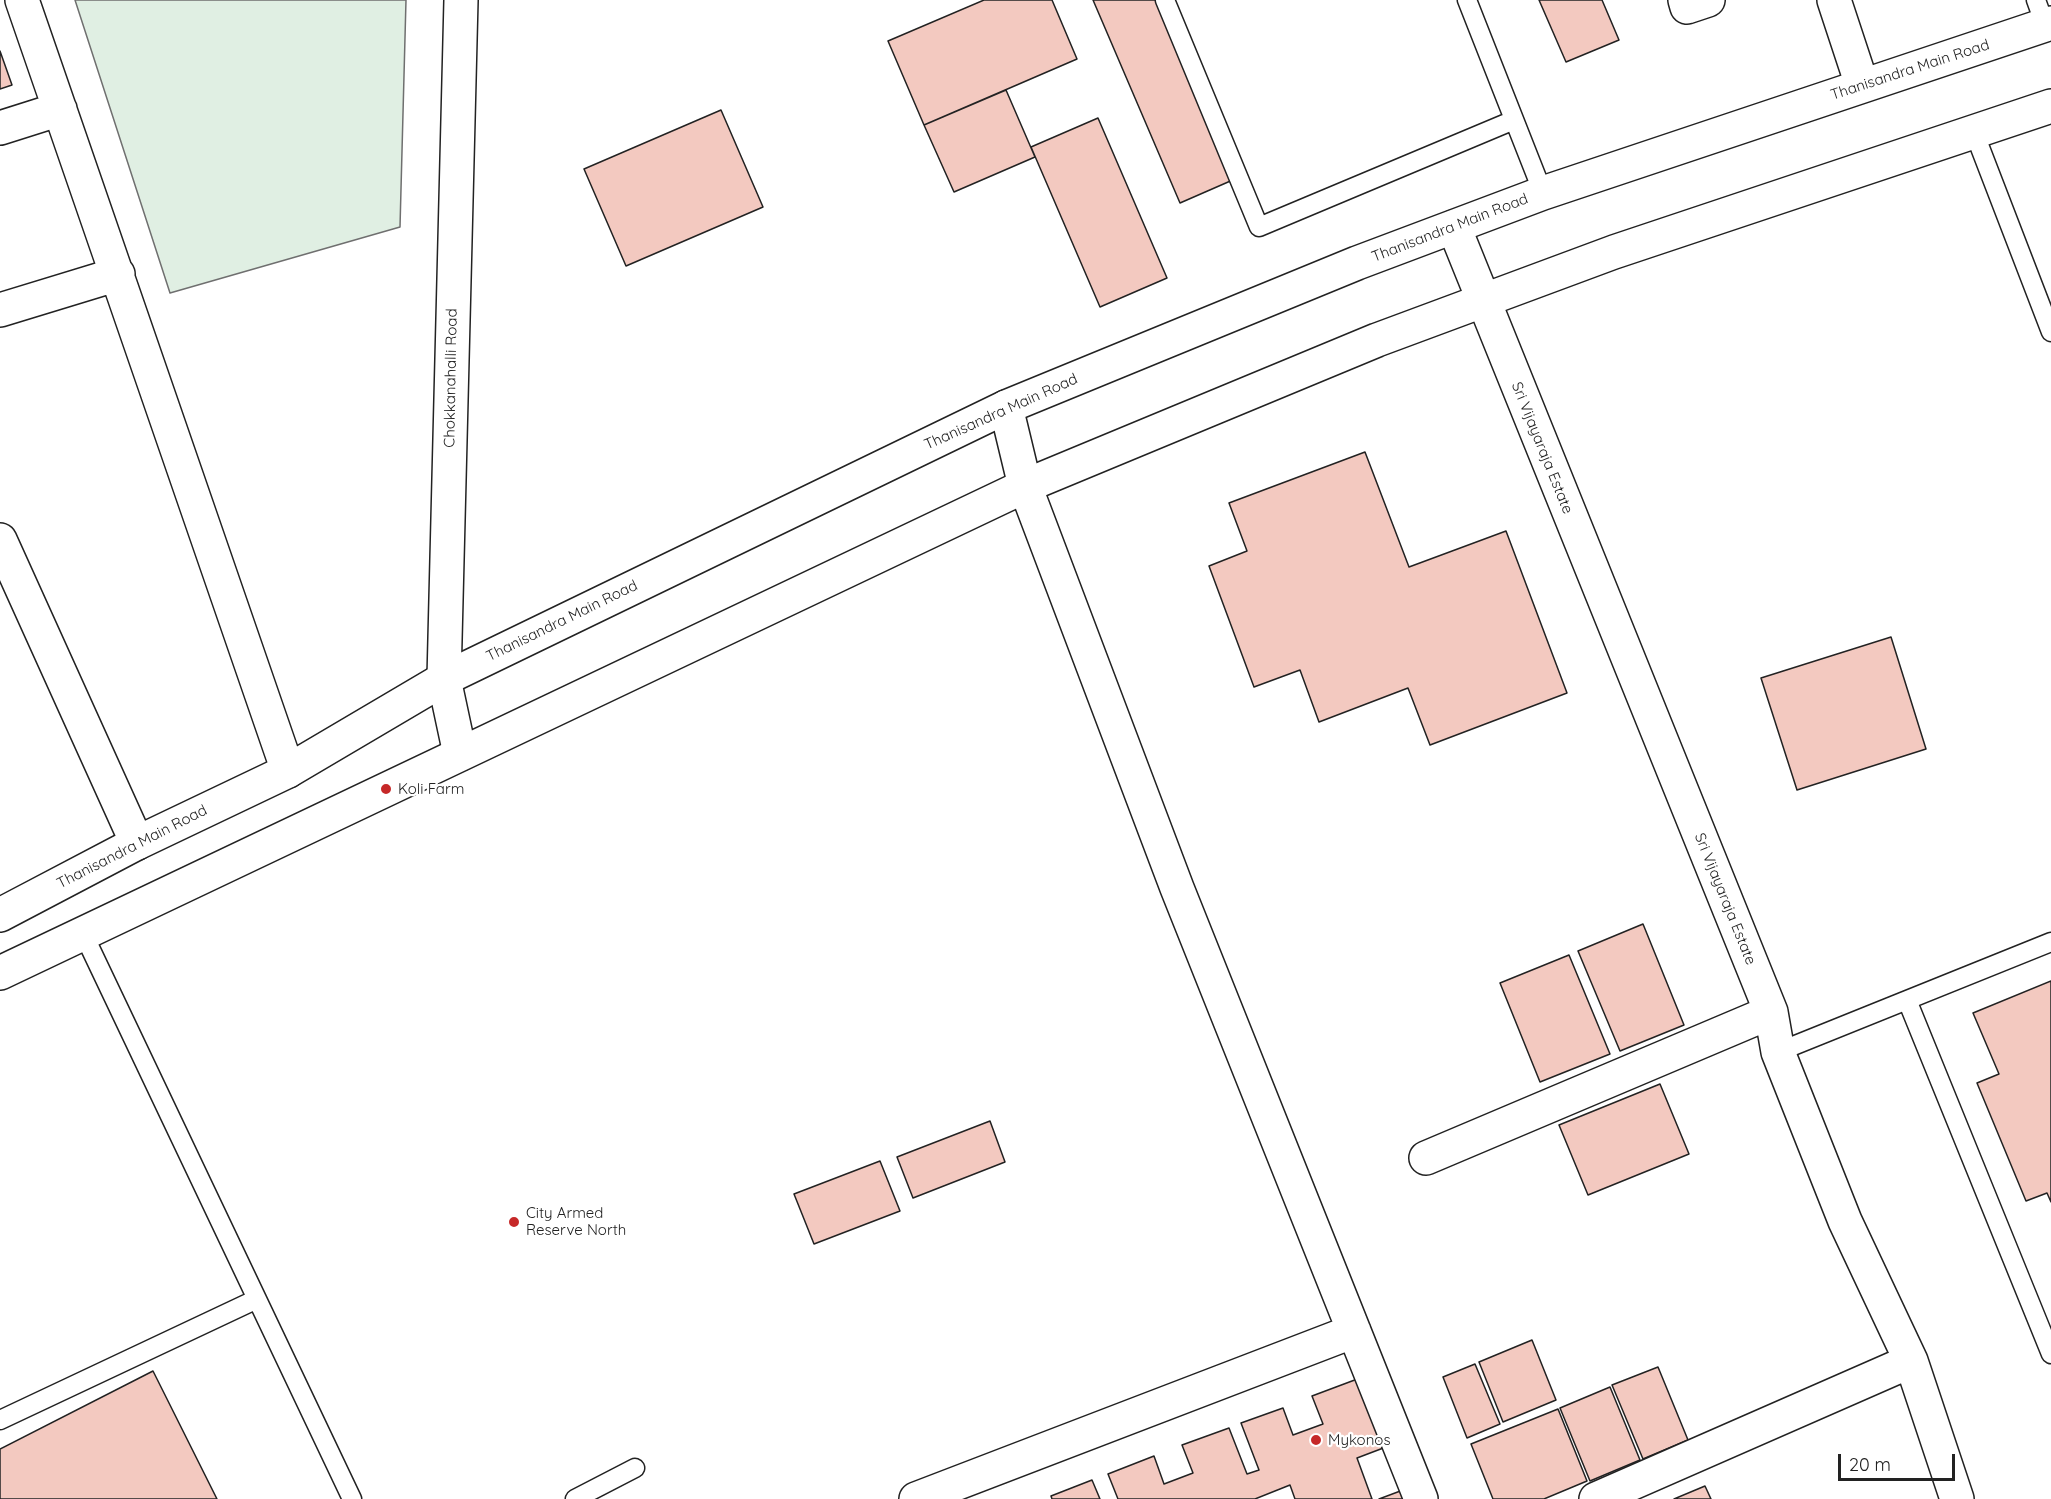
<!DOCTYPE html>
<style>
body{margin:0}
#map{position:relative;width:2051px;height:1499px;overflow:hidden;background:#fff;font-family:Quicksand,sans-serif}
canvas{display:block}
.scale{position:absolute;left:1838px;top:1454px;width:117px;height:27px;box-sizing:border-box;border:3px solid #222;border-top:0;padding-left:8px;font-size:18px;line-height:21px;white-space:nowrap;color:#222;-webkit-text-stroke:4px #fff;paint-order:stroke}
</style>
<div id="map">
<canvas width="2051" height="1499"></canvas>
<div class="scale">20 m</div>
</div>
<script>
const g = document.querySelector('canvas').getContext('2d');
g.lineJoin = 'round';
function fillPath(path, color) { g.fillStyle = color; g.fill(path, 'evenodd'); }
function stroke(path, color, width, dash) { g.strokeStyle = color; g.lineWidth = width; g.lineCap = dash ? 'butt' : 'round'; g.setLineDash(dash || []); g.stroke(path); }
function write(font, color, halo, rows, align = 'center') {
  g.font = font + ' Quicksand,sans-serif'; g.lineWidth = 4.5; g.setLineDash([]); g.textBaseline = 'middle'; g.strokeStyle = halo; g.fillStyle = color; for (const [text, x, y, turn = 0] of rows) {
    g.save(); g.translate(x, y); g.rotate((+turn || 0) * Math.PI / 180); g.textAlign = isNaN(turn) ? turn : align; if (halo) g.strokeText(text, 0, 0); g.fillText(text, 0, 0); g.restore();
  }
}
const green = new Path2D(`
 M75,0H406L400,227L170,293Z`);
const building = new Path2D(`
 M984,0H1052L1077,59L924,125L888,41Z
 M1093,0H1157L1235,179L1180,203Z
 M1539,0H1602L1619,40L1566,62Z
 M0,51L12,85L0,89Z
 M1006,90L1035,157L954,192L924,125Z
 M721,110L763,207L626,266L584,169Z
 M1098,118L1167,278L1100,307L1031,147Z
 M1365,452L1409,567L1506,531L1567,693L1430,745L1408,688L1319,722L1300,670L1254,687L1209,566L1247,551L1229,503Z
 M1891,637L1926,749L1797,790L1761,678Z
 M1643,924L1684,1025L1620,1051L1578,951Z
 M1569,955L1610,1054L1540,1082L1500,983Z
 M2051,981V1202L2047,1193L2026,1201L1977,1083L1999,1074L1973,1013Z
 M1660,1084L1689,1154L1588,1195L1559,1125Z
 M990,1121L1005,1162L913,1198L897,1157Z
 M880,1161L900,1211L814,1244L794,1194Z
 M1532,1340L1556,1400L1503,1422L1479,1362Z
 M1475,1364L1500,1424L1467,1438L1443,1377Z
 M1658,1367L1688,1440L1643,1459L1612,1385Z
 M153,1371L217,1499H0V1449Z
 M1360,1378L1386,1447L1357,1458L1372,1499H1295L1290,1485L1255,1499H1118L1108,1474L1154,1456L1164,1484L1193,1473L1182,1445L1229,1428L1247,1474L1259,1470L1241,1423L1283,1408L1293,1435L1323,1424L1312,1396Z
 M1610,1387L1640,1460L1590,1481L1560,1408Z
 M1558,1409L1587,1481L1544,1499H1493L1471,1444Z
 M1092,1480L1100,1499H1052L1051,1496Z
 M1705,1486L1711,1499H1674Z
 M1403,1490L1407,1499H1379Z`);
const service = new Path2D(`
 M1165,0L1259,227L1514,120
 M1467,0L1543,193
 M2036,0L2045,25
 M1974,132L2051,332
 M83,933L352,1499
 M1907,1000L2051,1354
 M1778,1052L2051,942
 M0,1420L257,1299
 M575,1499L635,1468`);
const minor = new Path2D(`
 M22,0L288,771
 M1685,0L1687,7L1708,0
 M1834,0L1862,85
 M0,128L60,109
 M1454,227L1771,1012L1778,1052L1845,1221L1911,1361L1957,1499
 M0,310L118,274
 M1006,407L1025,486L1177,888L1421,1499
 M0,540L137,843
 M1426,1158L1771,1012
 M916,1499L1354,1331
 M1596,1499L1911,1361`);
const tertiary = new Path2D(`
 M460,754L444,679L461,0`);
const primary = new Path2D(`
 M0,915L137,843L288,771L444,679L1006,407L1357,263L1543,193L2051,23
 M0,973L1025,486L1377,340L1614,252L2051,106`);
const markers = [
 [386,789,6,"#c62828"],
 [514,1222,6,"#c62828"],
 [1316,1440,6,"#c62828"]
];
const streetNames = [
 ["Thanisandra Main Road",1910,70,-18],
 ["Thanisandra Main Road",1450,228,-21],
 ["Chokkanahalli Road",451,378,-89],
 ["Thanisandra Main Road",1001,412,-24],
 ["Sri Vijayaraja Estate",1542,448,68],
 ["Thanisandra Main Road",562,621,-26],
 ["Thanisandra Main Road",132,847,-27],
 ["Sri Vijayaraja Estate",1725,899,68]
];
const poiNames = [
 ["Koli Farm",398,789],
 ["City Armed",526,1213],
 ["Reserve North",526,1230],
 ["Mykonos",1328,1440]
];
fillPath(green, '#e0efe3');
stroke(green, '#6f6f6f', 1.5);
fillPath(building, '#f3c9c0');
stroke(building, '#222', 1.5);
stroke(service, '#222', 21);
stroke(minor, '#222', 36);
stroke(tertiary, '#222', 36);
stroke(primary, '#222', 36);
stroke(service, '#fff', 18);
stroke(minor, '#fff', 33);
stroke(tertiary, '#fff', 33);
stroke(primary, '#fff', 33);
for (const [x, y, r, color] of markers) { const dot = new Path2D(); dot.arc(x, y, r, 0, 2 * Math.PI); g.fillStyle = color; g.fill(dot); stroke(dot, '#fff', 2); }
write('15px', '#222', '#fff', streetNames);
write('15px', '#222', '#fff', poiNames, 'left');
</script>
